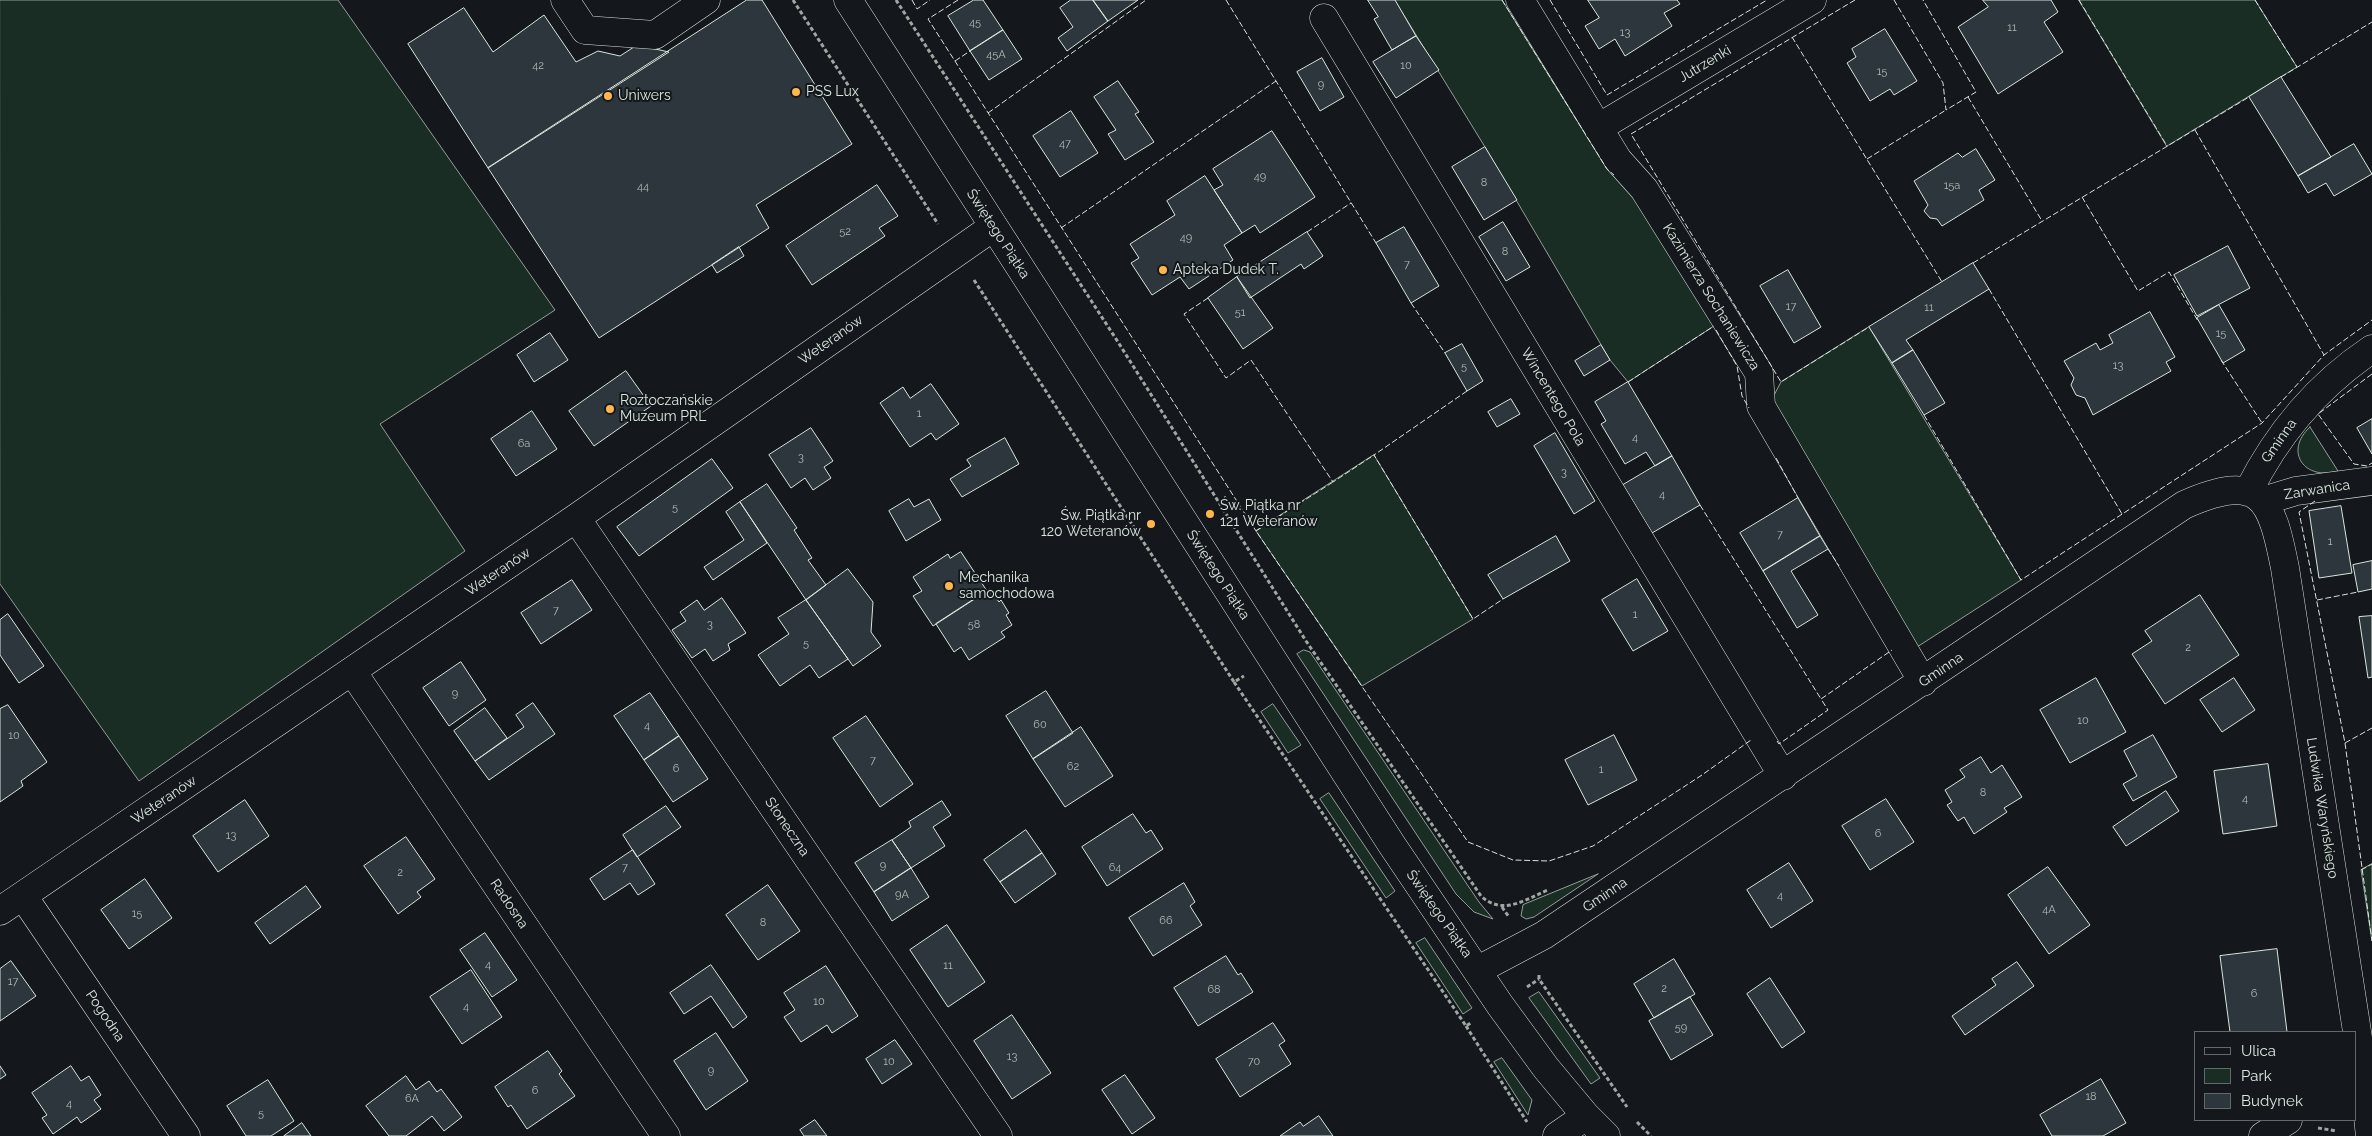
<!DOCTYPE html>
<meta charset="utf-8">
<style>
body{margin:0}
#map{position:relative;width:2372px;height:1136px;overflow:hidden;background:#14181c;font-family:Raleway,sans-serif}
canvas{display:block}
.legend{position:absolute;left:2194px;top:1031px;width:162px;height:90px;box-sizing:border-box;background:#14181c;border:1px solid #626a69;margin:0;padding:6px 9px;list-style:none;font-size:15px;color:#d8e6dc}
.legend li{display:flex;align-items:center;gap:10px;height:25px}
.legend b{width:25px;border:1px solid #626a69}
</style>
<div id="map">
<canvas width="2372" height="1136"></canvas>
<ul class="legend">
<li><b style="height:6px;background:#14181c"></b>Ulica</li>
<li><b style="height:14px;background:#1a2d24"></b>Park</li>
<li><b style="height:14px;background:#2c363c"></b>Budynek</li>
</ul>
</div>
<script>
const g = document.querySelector('canvas').getContext('2d');
g.lineJoin = 'round';
function fillPath(path, color) { g.fillStyle = color; g.fill(path, 'evenodd'); }
function stroke(path, color, width, dash) { g.strokeStyle = color; g.lineWidth = width; g.lineCap = dash ? 'butt' : 'round'; g.setLineDash(dash || []); g.stroke(path); }
function write(font, color, halo, rows, align = 'center') {
  g.font = font + ' Raleway,sans-serif'; g.lineWidth = 4; g.setLineDash([]); g.textBaseline = 'middle'; g.strokeStyle = halo; g.fillStyle = color; for (const [text, x, y, turn = 0] of rows) {
    g.save(); g.translate(x, y); g.rotate((+turn || 0) * Math.PI / 180); g.textAlign = isNaN(turn) ? turn : align; if (halo) g.strokeText(text, 0, 0); g.fillText(text, 0, 0); g.restore();
  }
}
const green = new Path2D(`
 M0,0H338L555,310L380,424L465,551L139,781L0,584Z
 M1395,0H1502L1607,169L1634,192L1714,326L1628,382L1610,360L1485,147Z
 M2079,0H2255L2297,67L2167,146Z
 M1869,327L2021,580L1917,647L1772,399L1781,382Z
 M2310,427L2338,471C2305,481 2283,452 2310,427Z
 M1374,455L1473,619L1362,686L1256,531Z
 M1304,650L1310,652L1479,902L1493,919L1474,912L1456,894L1297,654Z
 M1273,704L1301,745L1288,753L1261,712Z
 M1329,793L1395,891L1386,898L1320,799Z
 M2372,864V941L2361,870Z
 M1598,874L1534,917L1526,919L1521,916L1523,905Z
 M1425,938L1472,1008L1463,1014L1416,943Z
 M1539,992L1600,1078L1591,1084L1529,998Z
 M1502,1058L1532,1100L1528,1115L1494,1062Z`);
const building = new Path2D(`
 M747,0H762L852,144L756,205L769,228L599,338L488,168Z
 M974,0H983L1003,30L970,51L948,16Z
 M1071,0H1093L1108,21L1067,51L1058,38L1073,27L1060,8Z
 M1093,0H1138L1108,21Z
 M1368,0H1395L1416,36L1392,50L1374,19L1378,17Z
 M1588,0H1677L1680,4L1664,13L1672,26L1625,56L1615,39L1599,49L1585,26L1599,18Z
 M1983,0H2051L2058,12L2044,22L2063,52L1998,94L1958,27L1988,7Z
 M464,8L493,52L544,15L576,62L598,51L620,56L637,45L669,52L488,168L408,44Z
 M1885,29L1917,81L1894,95L1890,89L1870,101L1847,63L1856,57L1852,49Z
 M1003,30L1022,59L989,80L970,51Z
 M1416,36L1439,70L1396,98L1373,62Z
 M1322,58L1344,97L1320,111L1297,72Z
 M2281,77L2331,157L2298,176L2249,97Z
 M1118,81L1139,112L1135,114L1154,142L1125,160L1108,134L1116,130L1094,97Z
 M1071,111L1098,153L1060,177L1033,136Z
 M1272,131L1315,197L1260,233L1255,225L1242,233L1214,190L1223,185L1213,169Z
 M2354,144L2372,174L2334,196L2326,183L2308,193L2298,176Z
 M1485,147L1517,200L1484,220L1452,167Z
 M1976,149L1995,180L1979,190L1984,200L1942,226L1937,219L1930,218L1924,211L1928,205L1914,181L1958,153L1962,157Z
 M1205,176L1242,233L1224,245L1233,260L1189,289L1180,277L1152,295L1131,263L1139,258L1130,244L1175,215L1167,201Z
 M877,185L898,216L879,228L885,236L812,285L786,246Z
 M1503,222L1530,267L1506,281L1479,237Z
 M1404,227L1439,286L1411,303L1376,243Z
 M1307,232L1323,256L1304,269L1301,264L1250,298L1237,277Z
 M2228,246L2250,288L2197,316L2174,275Z
 M739,247L744,256L717,273L712,265Z
 M1973,263L1989,289L1906,340L1913,350L1892,363L1869,327Z
 M1788,270L1821,327L1794,343L1760,286Z
 M1237,277L1273,328L1243,349L1208,298Z
 M2219,305L2245,350L2223,363L2197,318Z
 M2150,312L2175,357L2166,362L2171,371L2093,415L2085,398L2076,395L2071,385L2074,378L2064,361L2096,343L2100,350L2113,343L2109,335Z
 M550,333L568,360L534,382L517,355Z
 M1462,344L1483,381L1467,391L1445,353Z
 M1601,345L1610,360L1584,376L1575,361Z
 M1913,350L1945,403L1924,415L1892,363Z
 M626,371L651,406L594,446L569,411Z
 M1628,382L1672,456L1655,466L1646,452L1625,464L1601,424L1606,421L1595,402Z
 M931,384L959,424L936,440L931,433L910,447L880,403L903,387L910,398Z
 M1511,399L1520,414L1497,427L1488,412Z
 M532,411L557,449L516,476L491,439Z
 M2372,419V454L2357,428Z
 M811,428L833,461L824,467L831,478L813,490L805,478L791,488L769,455Z
 M1555,433L1595,501L1574,514L1534,446Z
 M1005,438L1019,464L962,497L950,479L971,466L967,460Z
 M1672,456L1700,505L1652,533L1623,485Z
 M712,459L733,488L639,556L617,527Z
 M767,484L797,528L794,530L812,558L808,560L826,585L806,600L740,502Z
 M1798,498L1820,536L1763,571L1740,533Z
 M909,499L914,507L929,499L941,520L906,541L889,511Z
 M740,502L767,543L713,580L704,567L744,540L726,512Z
 M2341,506L2352,573L2319,578L2309,511Z
 M1556,536L1570,561L1503,599L1488,575Z
 M1820,536L1828,549L1791,571L1818,615L1797,628L1763,571Z
 M961,552L987,591L933,626L913,596L922,591L913,577L948,554L950,558Z
 M2372,561V589L2358,592L2353,565Z
 M848,569L873,602L871,632L881,646L853,666L806,600Z
 M1637,579L1668,631L1633,651L1602,600Z
 M572,580L592,610L541,644L521,613Z
 M990,589L999,602L1001,600L1009,613L1006,615L1012,625L1001,632L1005,637L969,660L961,647L954,652L936,624Z
 M2200,595L2239,655L2165,704L2132,654L2152,641L2145,631Z
 M722,598L746,633L728,644L730,650L713,661L705,649L692,658L672,630L686,621L680,612L697,600L704,610Z
 M806,600L848,659L819,678L810,665L780,686L758,655L789,634L778,618Z
 M8,614L44,666L19,683L0,655V620Z
 M2372,616V677L2368,678L2359,617Z
 M461,662L486,700L449,726L423,688Z
 M2096,678L2126,732L2070,763L2040,710Z
 M2234,678L2255,710L2222,732L2200,700Z
 M1046,691L1073,733L1033,759L1006,716Z
 M650,693L679,736L644,760L614,716Z
 M533,703L555,734L489,780L475,761L524,727L516,715Z
 M8,705L47,762L21,781L23,786L0,802V709Z
 M485,708L507,738L475,761L454,731Z
 M866,716L913,784L880,807L833,738Z
 M1081,727L1113,776L1065,807L1033,759Z
 M1614,735L1637,780L1588,805L1565,760Z
 M2153,735L2177,777L2133,801L2123,784L2137,776L2124,751Z
 M679,736L708,779L673,802L644,760Z
 M1981,757L1991,773L2002,765L2022,797L2004,808L2007,812L1974,834L1964,817L1958,821L1947,805L1952,802L1945,790L1965,777L1960,770Z
 M2268,764L2277,826L2223,834L2214,771Z
 M2166,791L2179,811L2126,846L2113,827Z
 M1886,799L1914,842L1870,870L1842,826Z
 M245,800L269,836L218,872L193,836Z
 M942,801L951,815L933,827L945,846L911,868L892,840L911,827L909,822Z
 M666,806L681,827L637,857L623,835Z
 M1133,814L1146,833L1151,830L1163,849L1107,886L1082,847Z
 M1026,830L1042,853L1000,882L984,860Z
 M406,837L435,879L417,892L421,897L398,914L364,866Z
 M892,840L911,868L874,892L855,863Z
 M633,850L655,884L638,895L630,883L604,900L590,879Z
 M1042,853L1056,874L1015,903L1000,882Z
 M1789,863L1813,901L1771,928L1747,890Z
 M2048,867L2090,925L2049,954L2008,895Z
 M911,868L929,897L892,921L874,892Z
 M145,879L172,918L129,949L101,910Z
 M1184,883L1195,902L1190,906L1202,925L1153,956L1129,918Z
 M768,885L800,931L758,960L726,915Z
 M306,886L321,907L270,944L255,923Z
 M947,925L985,982L948,1007L910,950Z
 M485,933L517,980L492,997L460,950Z
 M2277,949L2287,1032H2230L2220,956Z
 M1226,956L1238,975L1241,973L1253,992L1198,1026L1174,988Z
 M1674,959L1695,994L1654,1018L1634,984Z
 M11,961L36,996L0,1021V969Z
 M2017,962L2034,986L1965,1035L1952,1016L1996,985L1992,979Z
 M711,965L747,1017L733,1028L711,996L684,1014L670,993Z
 M826,966L858,1016L832,1033L827,1025L801,1042L784,1017L795,1010L784,993Z
 M471,970L502,1017L462,1044L430,997Z
 M1770,978L1805,1032L1782,1048L1747,994Z
 M1690,997L1713,1035L1671,1060L1649,1021Z
 M1012,1015L1051,1073L1012,1099L974,1041Z
 M1273,1023L1285,1041L1279,1045L1291,1064L1240,1097L1216,1059Z
 M716,1033L748,1081L706,1110L674,1061Z
 M895,1040L912,1064L882,1084L866,1059Z
 M548,1051L562,1071L559,1074L575,1096L527,1129L511,1105L508,1107L495,1087Z
 M0,1066L6,1075L0,1079Z
 M71,1066L81,1081L89,1076L101,1095L94,1100L101,1109L81,1123L77,1117L53,1134L42,1118L47,1115L32,1093Z
 M1125,1075L1155,1118L1132,1134L1102,1090Z
 M406,1076L416,1090L429,1081L437,1092L441,1089L462,1117L444,1131L432,1116L406,1136H389L366,1106Z
 M2101,1079L2126,1123L2103,1136H2052L2040,1115Z
 M268,1080L294,1121L271,1136H246L227,1106Z
 M1319,1116L1333,1136H1280L1300,1122L1303,1126Z
 M815,1120L827,1136H804L800,1130Z
 M302,1123L311,1136H284Z`);
const path = new Path2D(`
 M793,0L938,224
 M896,0L1118,342L1306,641L1481,896C1503,916 1524,900 1548,890
 M974,280L1234,682L1244,676
 M1234,682L1466,1026L1472,1022
 M1502,907L1509,917
 M1539,975V979L1627,1107
 M1527,987L1539,979
 M1466,1026L1527,1122
 M1637,1122L1651,1136
 M2318,1128L2337,1131`);
const minor = new Path2D(`
 M565,0L585,30L655,35L706,0
 M848,0L1392,845L1500,1005L1546,1068L1586,1116L1606,1136
 M1520,0L1618,160L1644,189L1759,373L1761,406L1923,682
 M1324,18L1783,776
 M1598,128L1812,0
 M2248,492C2277,434 2318,385 2372,349
 M2263,501L2296,491L2372,481
 M576,518L998,1136
 M352,671L666,1136
 M23,896L186,1136
 M0,911L576,518L993,227
 M1478,970L1544,935L2184,505C2261,471 2271,497 2285,568L2363,1070L2370,1136
 M1557,1136L1586,1116
 M2263,1136L2288,1120`);
const fence = new Path2D(`
 M912,0L917,9L930,0
 M958,0L928,19L1256,531L1468,842L1513,860L1549,861L1593,846L1702,775L1751,740
 M1226,0L1376,243
 M1502,0L1607,169L1614,175
 M1550,0L1607,95L1767,0
 M1855,0L1631,134L1781,382L1869,327
 M1894,0L1943,83L1946,110L1976,92L1923,0
 M2079,0L2167,146
 M2255,0L2297,67
 M1792,37L1942,282
 M955,61L970,51
 M2281,77L2372,22
 M1968,97L2042,221
 M988,113L1146,0
 M2195,130L2324,355
 M1867,159L1946,110
 M2082,197L2138,291L2169,272L2198,321
 M1061,228L1276,81
 M1307,232L1351,203
 M1973,263L2249,97
 M1989,289L2122,514
 M1208,298L1184,314L1226,378L1251,360L1333,482L1374,455
 M1411,303L1445,353
 M1716,330L1737,366L1742,396L1749,408
 M2221,360L2262,423
 M2372,374L2318,414L2354,464L2367,466L2372,463
 M1628,382L1714,326
 M1467,391L1374,455L1473,619L1503,599
 M1924,415L2021,580L2262,423L2324,355L2372,320
 M1776,458L1798,498
 M2315,501L2299,512L2345,743L2372,941
 M1700,505L1821,699
 M1256,531L1333,482
 M1828,549L1839,566
 M2317,600L2358,592
 M1777,741L1779,744L1828,710L1821,699L1892,650
 M2345,743L2372,728
 M2361,870L2372,864`);
const markers = [
 [796,92,5,"#ffb74d"],
 [608,96,5,"#ffb74d"],
 [1163,270,5,"#ffb74d"],
 [610,409,5,"#ffb74d"],
 [1210,514,5,"#ffb74d"],
 [1151,524,5,"#ffb74d"],
 [949,586,5,"#ffb74d"]
];
const numberNames = [
 ["45",975,23],
 ["11",2012,28],
 ["13",1625,33],
 ["45A",996,55],
 ["42",538,66],
 ["10",1406,66],
 ["15",1882,72],
 ["9",1321,85],
 ["47",1065,144],
 ["49",1260,177],
 ["8",1484,183],
 ["15a",1952,186],
 ["44",643,187],
 ["52",845,232],
 ["49",1186,238],
 ["8",1505,252],
 ["7",1407,265],
 ["17",1791,307],
 ["11",1929,308],
 ["51",1240,313],
 ["15",2221,334],
 ["13",2118,366],
 ["5",1464,367],
 ["1",919,414],
 ["4",1635,438],
 ["6a",524,444],
 ["3",801,458],
 ["3",1564,473],
 ["4",1662,495],
 ["5",675,508],
 ["7",1780,535],
 ["1",2330,542],
 ["7",556,611],
 ["1",1635,615],
 ["3",710,625],
 ["58",974,625],
 ["5",806,644],
 ["2",2188,648],
 ["9",455,694],
 ["10",2083,721],
 ["60",1040,725],
 ["4",647,726],
 ["10",14,736],
 ["7",873,761],
 ["62",1073,767],
 ["6",676,769],
 ["1",1601,770],
 ["8",1983,793],
 ["4",2245,799],
 ["6",1878,834],
 ["13",231,836],
 ["9",883,866],
 ["7",625,868],
 ["64",1115,868],
 ["2",400,873],
 ["9A",902,895],
 ["4",1780,896],
 ["4A",2049,910],
 ["15",137,914],
 ["66",1166,921],
 ["8",763,923],
 ["4",488,965],
 ["11",948,966],
 ["17",13,982],
 ["2",1664,989],
 ["68",1214,990],
 ["6",2254,994],
 ["10",819,1002],
 ["4",466,1007],
 ["59",1681,1028],
 ["13",1012,1057],
 ["10",889,1062],
 ["70",1254,1062],
 ["9",711,1071],
 ["6",535,1091],
 ["18",2091,1097],
 ["6A",412,1099],
 ["4",69,1104],
 ["5",261,1114]
];
const streetNames = [
 ["Jutrzenki",1705,64,-31],
 ["Świętego Piątka",998,234,57],
 ["Kazimierza Sochaniewicza",1711,297,58],
 ["Weteranów",831,340,-35],
 ["Wincentego Pola",1553,397,59],
 ["Gminna",2279,441,-55],
 ["Zarwanica",2317,490,-9],
 ["Weteranów",498,572,-34],
 ["Świętego Piątka",1218,575,57],
 ["Gminna",1941,670,-34],
 ["Weteranów",164,800,-34],
 ["Ludwika Waryńskiego",2322,808,81],
 ["Słoneczna",787,827,56],
 ["Gminna",1605,895,-34],
 ["Radosna",509,904,56],
 ["Świętego Piątka",1439,914,55],
 ["Pogodna",105,1016,56]
];
const poiNames = [
 ["PSS Lux",806,92],
 ["Uniwers",618,96],
 ["Apteka Dudek T.",1173,270],
 ["Roztoczańskie",620,401],
 ["Muzeum PRL",620,417],
 ["Św. Piątka nr",1220,506],
 ["121 Weteranów",1220,522],
 ["Św. Piątka nr",1141,516,"right"],
 ["120 Weteranów",1141,532,"right"],
 ["Mechanika",959,578],
 ["samochodowa",959,594]
];
fillPath(green, '#1a2d24');
stroke(green, '#939e99', 1);
fillPath(building, '#2c363c');
stroke(building, '#d8e6dc', 1);
stroke(minor, '#d8e6dc', 29);
stroke(path, '#9da8a2', 3, [4, 2.5]);
stroke(minor, '#14181c', 28);
stroke(fence, '#d8e6dc', 1, [6, 2.5]);
for (const [x, y, r, color] of markers) { const dot = new Path2D(); dot.arc(x, y, r, 0, 2 * Math.PI); g.fillStyle = color; g.fill(dot); stroke(dot, '#14181c', 2); }
write('11px', '#adbab4', null, numberNames);
write('14px', '#d8e6dc', '#14181c', streetNames);
write('14px', '#d8e6dc', '#14181c', poiNames, 'left');
</script>
